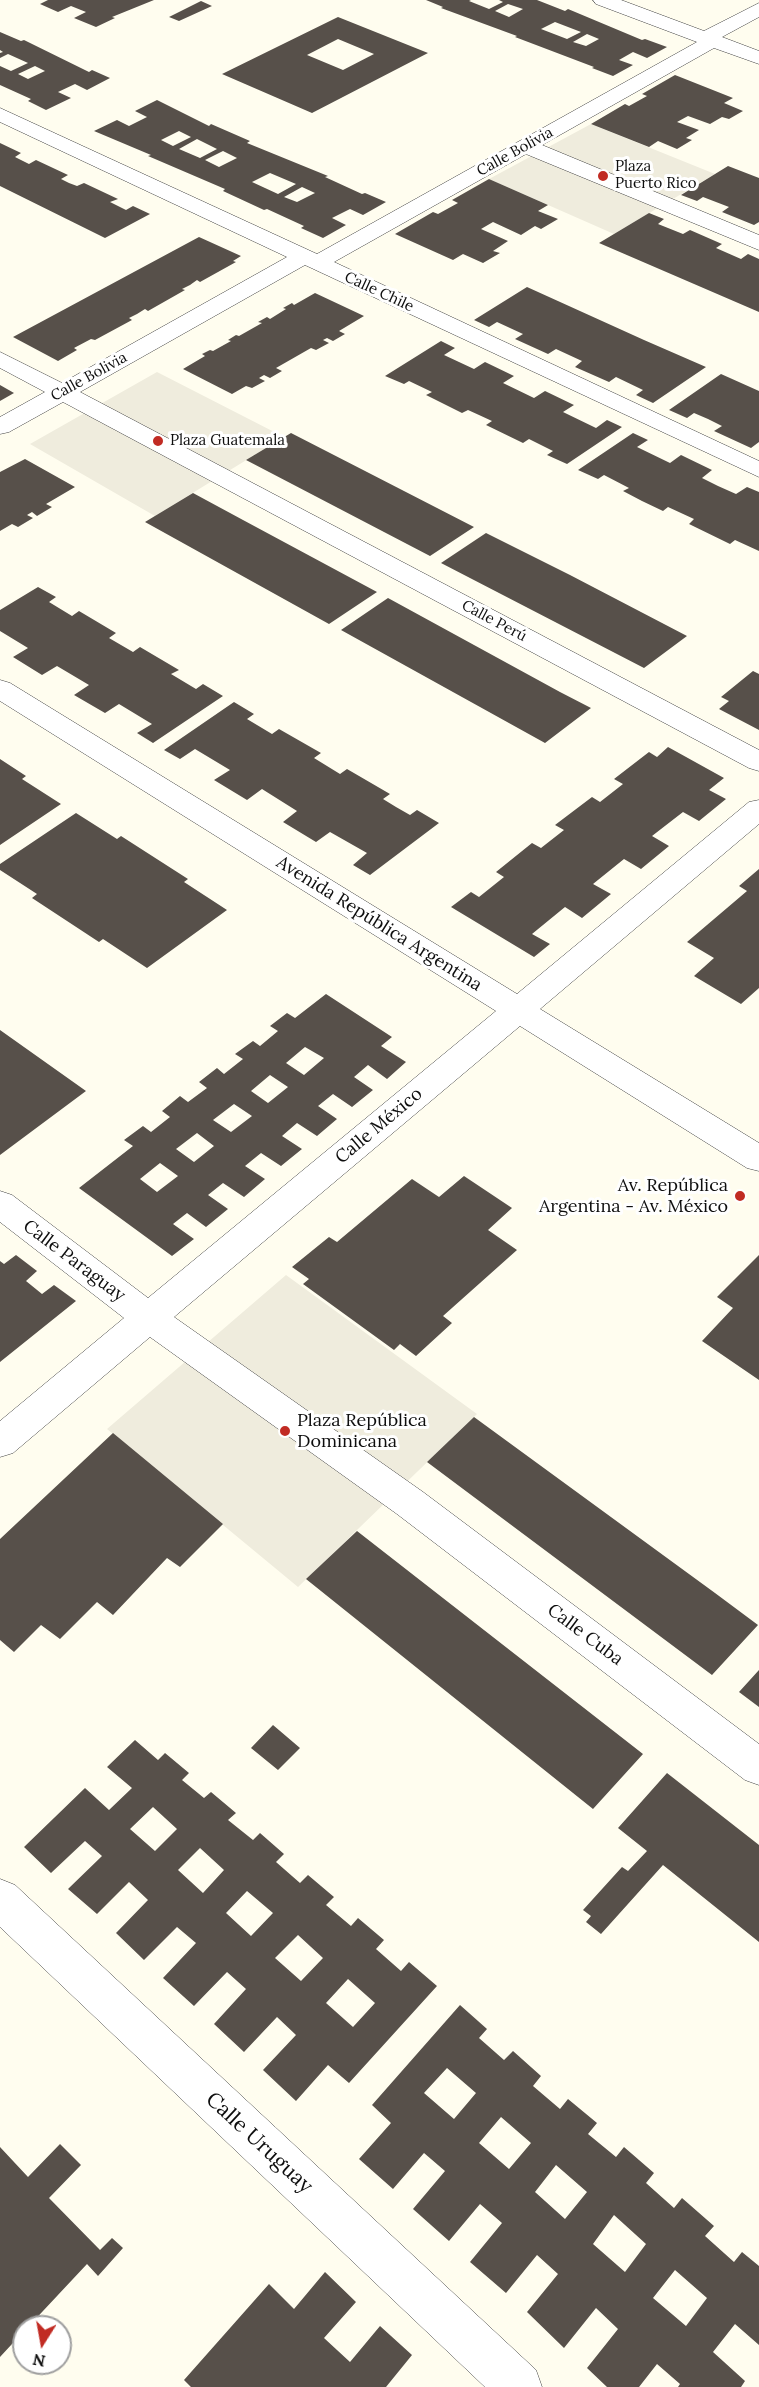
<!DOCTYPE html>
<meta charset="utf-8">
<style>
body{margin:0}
#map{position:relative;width:759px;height:2387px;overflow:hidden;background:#fffdef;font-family:Lora,serif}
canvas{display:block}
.north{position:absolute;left:12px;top:2315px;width:60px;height:60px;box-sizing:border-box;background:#fff;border:2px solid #9f9f9f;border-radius:50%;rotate:191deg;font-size:16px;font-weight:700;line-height:24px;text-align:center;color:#0e0e0e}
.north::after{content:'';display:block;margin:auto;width:21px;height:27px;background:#c12b23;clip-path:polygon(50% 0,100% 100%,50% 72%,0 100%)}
</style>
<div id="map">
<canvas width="759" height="2387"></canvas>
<div class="north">N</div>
</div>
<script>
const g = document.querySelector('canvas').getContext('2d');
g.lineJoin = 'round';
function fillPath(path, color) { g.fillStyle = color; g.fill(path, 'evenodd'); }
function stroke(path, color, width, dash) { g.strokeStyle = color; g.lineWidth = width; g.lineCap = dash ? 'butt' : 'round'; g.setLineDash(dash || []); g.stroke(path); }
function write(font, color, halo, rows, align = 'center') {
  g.font = font + ' Lora,serif'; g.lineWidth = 6; g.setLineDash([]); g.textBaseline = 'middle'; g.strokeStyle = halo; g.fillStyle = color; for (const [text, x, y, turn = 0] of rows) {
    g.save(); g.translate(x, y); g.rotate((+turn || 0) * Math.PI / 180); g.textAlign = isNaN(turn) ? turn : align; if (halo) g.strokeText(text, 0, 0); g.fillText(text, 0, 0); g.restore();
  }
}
const plaza = new Path2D(`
 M591,124L715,174L614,234L489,179Z
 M157,372L284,437L155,516L30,444Z
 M286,1275L477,1414L298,1587L107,1429Z`);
const building = new Path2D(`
 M48,0H154L112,17L115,18L96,27L74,18L86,12L71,6L58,12L40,4Z
 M426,0H471L469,1L489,9L503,2L499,0H537L565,11L568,9L642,40L645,39L667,47L647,58L633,52L619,60L633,65L613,76L592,68L594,67L515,37L517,36L441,8L443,7ZM508,4L523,9L509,17L495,11ZM555,22L581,32L567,39L541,29ZM587,34L599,39L586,46L573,42Z
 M201,1L212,6L179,21L169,17Z
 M338,17L428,53L312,113L222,74ZM338,39L374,54L343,70L307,55Z
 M0,32L21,41L24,40L89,72L92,70L110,78L87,90L75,84L58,92L71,98L46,110L28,101L31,99L0,85V66L11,71L28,63L8,54L0,58V53L3,52L0,50ZM35,66L45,71L28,79L18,74Z
 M675,75L733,98L724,103L743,111L729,119L722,117L710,124L688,116L677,122L699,130L686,138L692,140L677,149L658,141L649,147L591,124L625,104L629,106L647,96L642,94Z
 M157,100L209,126L211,124L250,141L247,143L328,176L325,177L362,194L365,193L386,202L363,215L350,209L332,218L346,225L323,238L301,228L304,226L267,209L264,210L223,191L225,189L148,156L151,155L94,131L117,120L129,126L147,117L135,111ZM179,131L191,137L173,146L161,140ZM197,139L217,149L200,158L179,149ZM223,151L237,158L219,167L205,160ZM270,173L296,184L278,194L252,182ZM302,187L315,193L297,202L284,197Z
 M0,143L21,153L15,157L29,164L36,160L68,175L61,179L69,183L77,186L84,183L118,199L110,202L126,210L133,206L150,214L105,238L0,186Z
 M728,166L759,178V222L754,225L722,212L729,207L703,197L697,201L681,195Z
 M489,179L548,205L538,211L558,219L541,229L535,226L521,235L493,222L481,229L508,241L493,251L500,253L483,263L463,254L453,260L395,234L433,212L438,214L458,203L452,200Z
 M649,213L664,219L658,224L683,234L690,230L722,244L716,248L741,259L748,254L759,259V312L599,243Z
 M199,237L241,256L233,261L236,262L200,282L197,280L190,285L182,289L185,290L148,311L145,309L137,314L129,318L132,320L95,340L91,339L74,348L77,350L58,361L13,337Z
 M527,287L644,340L706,367L653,403L636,395L643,390L616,377L609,382L575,367L582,361L556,349L548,354L515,339L523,334L497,322L489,327L474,320Z
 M315,293L364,316L339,331L345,334L333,341L327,338L323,340L329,343L316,350L311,348L276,368L282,371L270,378L264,375L259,378L265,381L252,388L246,386L232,394L183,369L205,356L202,354L210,350L213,351L231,341L228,340L236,335L239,336L262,323L258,322L267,317L270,319L286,309L283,308L292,303L294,305Z
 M441,341L455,348L444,355L474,369L485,362L514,376L503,383L534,398L545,391L574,405L563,412L596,428L607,420L622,427L567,464L547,455L553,451L529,439L523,443L486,425L492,421L479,415L468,410L462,413L426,395L432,392L409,381L404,384L385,376Z
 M721,374L759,391V442L751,448L714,431L722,426L708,419L694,413L687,418L669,410Z
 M0,385L14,393L0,401Z
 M291,433L367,472L474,527L430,556L246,460Z
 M633,433L648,440L637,447L670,463L681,455L712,470L702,478L718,486L736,494L747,487L759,492V551L735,540L730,544L689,524L694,519L668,507L663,511L642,501L623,491L629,488L604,475L598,479L578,470Z
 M25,459L75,487L46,504L52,507L37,516L32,512L27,515L33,518L18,527L12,524L0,531V472Z
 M193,493L243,520L377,592L329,624L145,522Z
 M486,533L570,575L687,636L644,668L441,563Z
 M38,587L56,597L49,602L72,616L79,611L116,633L109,638L133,652L140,647L179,670L171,674L196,689L203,684L223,696L153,743L137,733L152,724L119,704L105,713L74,695L89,685L57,666L42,675L13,657L28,648L0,631V610Z
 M388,598L560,692L591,708L545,743L341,630Z
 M753,671L759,674V730L719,709L729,701L721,697Z
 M234,702L254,714L247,719L272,734L279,729L321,753L314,758L340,774L347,769L390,794L383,799L396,807L410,815L417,810L439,823L370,875L353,865L367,853L330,832L316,842L283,822L297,811L262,789L247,800L214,780L230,770L195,749L180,759L164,750Z
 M668,747L724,778L709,790L726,799L699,821L683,812L652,836L669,846L641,869L624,859L593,884L611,894L582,918L565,907L532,934L550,944L534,957L451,907L471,892L479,897L504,877L496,872L532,843L541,848L564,830L555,825L592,797L600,802L623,784L614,779L649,752L657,757Z
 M0,759L26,776L22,779L61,804L0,845Z
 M76,813L117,839L121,836L188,879L184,882L227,910L147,968L103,939L99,942L32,898L37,894L0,870V864Z
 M759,869V988L741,1004L694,976L714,958L687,942L747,891L739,886Z
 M326,994L392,1037L381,1046L406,1062L387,1079L368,1065L354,1077L373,1090L352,1107L333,1094L318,1106L337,1119L317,1136L297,1123L282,1136L302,1149L281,1166L261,1153L245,1166L265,1179L244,1197L223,1183L208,1195L228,1209L206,1227L187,1213L173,1224L194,1239L172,1256L79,1188L133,1146L124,1140L143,1126L151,1132L170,1117L162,1111L180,1096L188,1102L207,1088L199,1082L217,1068L224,1074L243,1059L235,1054L253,1041L260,1046L278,1031L270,1026L287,1013L295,1018ZM305,1047L324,1058L304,1075L286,1063ZM270,1075L288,1087L268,1103L251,1091ZM234,1104L252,1116L231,1132L213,1120ZM197,1133L214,1146L194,1162L176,1149ZM160,1163L178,1176L157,1192L140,1179Z
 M0,1030L86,1091L0,1155Z
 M464,1176L512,1208L488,1230L517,1250L443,1316L452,1323L416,1356L400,1344L394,1350L303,1284L309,1279L292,1267L329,1237L337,1242L412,1179L439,1197Z
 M16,1255L37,1271L26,1281L42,1294L54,1285L76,1301L0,1362V1261L4,1264Z
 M759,1255V1380L702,1341L733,1308L717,1297Z
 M474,1417L715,1593L758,1625L712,1675L427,1462Z
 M113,1433L223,1524L180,1567L167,1558L113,1615L97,1602L60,1639L41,1625L14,1652L0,1640V1539Z
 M357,1531L643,1754L593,1809L306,1579Z
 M759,1670V1707L739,1692Z
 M273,1725L300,1748L278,1770L251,1748Z
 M135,1740L158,1760L165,1753L189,1773L182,1780L204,1798L211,1792L236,1813L228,1820L253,1840L260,1833L284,1854L276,1862L300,1883L308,1875L334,1897L326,1905L351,1926L358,1918L384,1940L376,1949L401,1971L409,1962L437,1986L349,2083L328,2065L296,2101L263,2070L296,2035L277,2017L244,2052L214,2024L246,1989L227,1972L194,2006L163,1978L196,1943L177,1927L144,1960L116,1933L148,1900L129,1882L97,1914L68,1889L102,1856L85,1841L51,1873L24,1847L85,1788L109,1810L132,1788L107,1767ZM153,1807L177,1829L155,1851L130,1829ZM200,1848L224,1870L203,1893L178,1870ZM247,1891L273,1913L251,1936L226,1913ZM298,1935L323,1958L301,1981L275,1958ZM348,1979L375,2003L353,2027L326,2003Z
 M667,1773L759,1845V1942L663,1865L601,1934L586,1922L591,1916L583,1910L622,1867L628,1871L647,1851L618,1828Z
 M460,2005L487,2029L479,2038L504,2060L513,2051L541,2076L533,2086L560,2109L568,2099L597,2123L588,2134L616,2157L624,2147L654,2173L646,2183L674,2208L682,2198L714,2226L705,2236L734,2262L742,2252L759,2266V2345L735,2324L713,2352L745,2381L741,2387H678L680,2384L657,2364L639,2387H607L587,2368L618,2329L596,2308L564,2348L527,2312L558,2274L537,2255L506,2293L470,2262L502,2223L480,2204L449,2241L413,2209L445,2171L424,2153L393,2189L359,2159L391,2123L372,2105ZM447,2068L476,2093L454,2119L424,2093ZM501,2117L531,2143L509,2169L479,2143ZM556,2165L587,2192L565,2219L535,2192ZM614,2215L646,2244L625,2272L593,2244ZM675,2270L707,2298L686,2326L653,2298Z
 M60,2144L81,2165L49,2198L100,2250L112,2238L123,2248L98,2276L87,2264L28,2327H24V2331L0,2357V2147L28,2177Z
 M325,2272L356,2302L324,2338L350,2362L380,2326L412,2355L386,2387H191L184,2380L269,2284L294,2309Z`);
const minor = new Path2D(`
 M593,0H621L704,31L759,3V17L722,37L759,51V64L714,48L542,145L759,235V250L526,154L334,262L759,461V477L305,265L80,392L759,750V771L749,768L63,402L9,432L0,434V417L45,392L0,368V352L62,383L287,257L0,122V108L317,254L697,42L596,4Z
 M0,680L10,683L517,994L749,802L759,800V824L540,1009L759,1143V1171L747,1168L520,1026L174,1317L423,1492L759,1744V1785L745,1780L397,1514L150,1337L13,1453L0,1457V1421L124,1318L0,1222V1191L12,1195L148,1298L496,1011L0,701Z
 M0,1879L15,1885L536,2370L542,2387H485L0,1927Z`);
const markers = [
 [603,176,6,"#c12b23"],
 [158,441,6,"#c12b23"],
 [740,1196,6,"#c12b23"],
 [285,1431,6,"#c12b23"]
];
const farStreetnames = [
 ["Calle Bolivia",515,152,-29],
 ["Calle Chile",379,292,25],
 ["Calle Bolivia",89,377,-29],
 ["Calle Perú",494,621,28]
];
const farPoinames = [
 ["Plaza",615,167],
 ["Puerto Rico",615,184],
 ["Plaza Guatemala",170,441]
];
const streetNames = [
 ["Avenida República Argentina",379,924,32],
 ["Calle México",379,1126,-40],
 ["Calle Paraguay",74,1261,37],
 ["Calle Cuba",585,1635,37]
];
const poiNames = [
 ["Av. República",728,1186],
 ["Argentina - Av. México",728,1207],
 ["Plaza República",297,1421,"left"],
 ["Dominicana",297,1442,"left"]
];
const nearStreetnames = [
 ["Calle Uruguay",259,2143,43]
];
fillPath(plaza, '#efecdd');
fillPath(building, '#57504a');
stroke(minor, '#414141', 1);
fillPath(minor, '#fff');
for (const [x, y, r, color] of markers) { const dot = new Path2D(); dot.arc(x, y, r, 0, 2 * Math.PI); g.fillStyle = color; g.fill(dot); stroke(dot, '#fff', 2); }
write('15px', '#0e0e0e', '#fff', farStreetnames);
write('15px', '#0e0e0e', '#fff', farPoinames, 'left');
write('18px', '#0e0e0e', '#fff', streetNames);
write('18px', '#0e0e0e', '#fff', poiNames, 'right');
write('21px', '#0e0e0e', '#fff', nearStreetnames);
</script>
